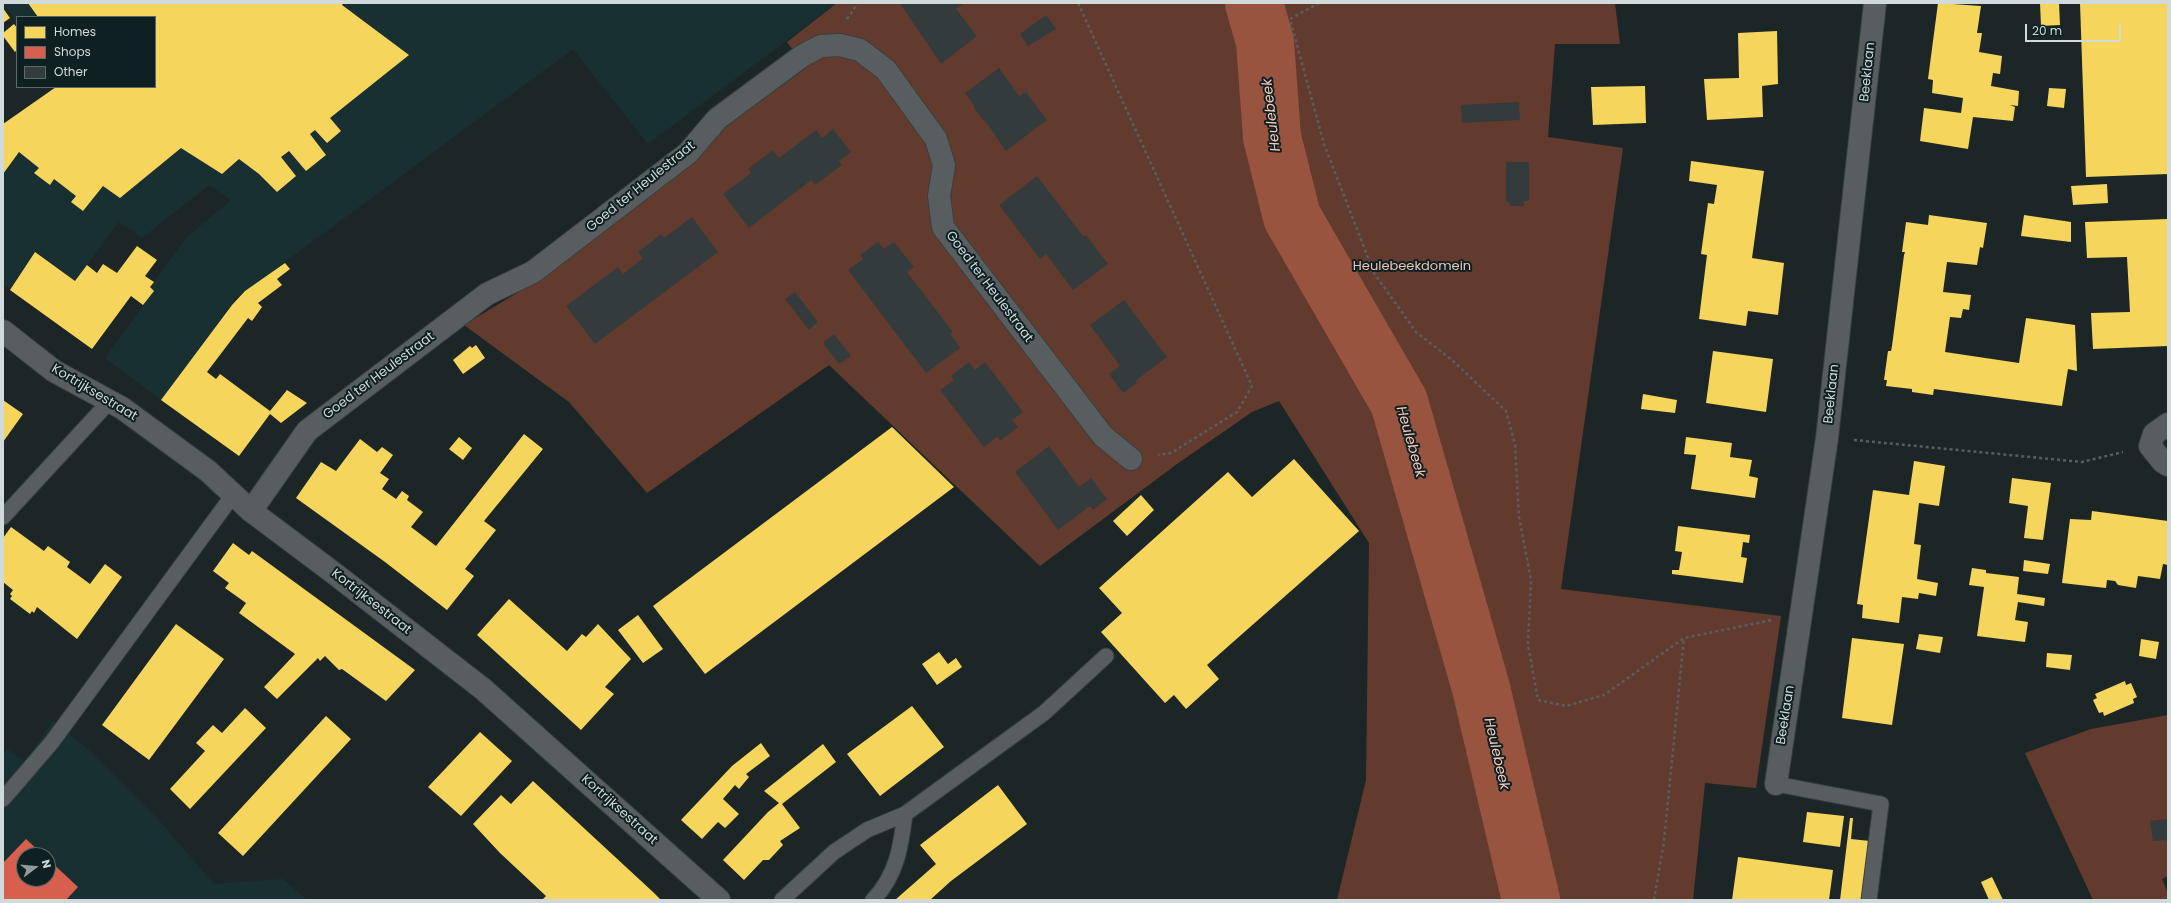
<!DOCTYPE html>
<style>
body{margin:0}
#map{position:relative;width:2171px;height:903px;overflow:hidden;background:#1d2627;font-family:Poppins,sans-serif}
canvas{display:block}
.frame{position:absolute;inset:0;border:4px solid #d0dadb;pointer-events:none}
.legend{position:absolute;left:16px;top:16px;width:140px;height:72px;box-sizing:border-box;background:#0f2022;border:1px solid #5c6a6c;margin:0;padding:5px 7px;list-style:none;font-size:12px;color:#d0dadb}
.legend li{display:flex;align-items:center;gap:8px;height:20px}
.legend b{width:20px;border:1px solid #5c6a6c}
.north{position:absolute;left:16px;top:847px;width:40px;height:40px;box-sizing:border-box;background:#0f2022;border:1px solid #5c6a6c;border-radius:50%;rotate:74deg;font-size:11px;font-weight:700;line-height:16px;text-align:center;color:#d0dadb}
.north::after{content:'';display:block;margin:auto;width:14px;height:18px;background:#919b9c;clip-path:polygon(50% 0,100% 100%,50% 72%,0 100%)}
.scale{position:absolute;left:2025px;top:24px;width:96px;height:18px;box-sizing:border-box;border:2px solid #d0dadb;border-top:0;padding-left:5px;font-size:12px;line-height:14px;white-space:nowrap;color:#d0dadb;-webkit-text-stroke:3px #0f2022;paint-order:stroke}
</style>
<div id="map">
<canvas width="2171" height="903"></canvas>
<div class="frame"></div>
<ul class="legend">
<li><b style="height:11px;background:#f6d55c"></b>Homes</li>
<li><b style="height:11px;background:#d6604d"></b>Shops</li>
<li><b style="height:11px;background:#343b3c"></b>Other</li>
</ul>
<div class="north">N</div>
<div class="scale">20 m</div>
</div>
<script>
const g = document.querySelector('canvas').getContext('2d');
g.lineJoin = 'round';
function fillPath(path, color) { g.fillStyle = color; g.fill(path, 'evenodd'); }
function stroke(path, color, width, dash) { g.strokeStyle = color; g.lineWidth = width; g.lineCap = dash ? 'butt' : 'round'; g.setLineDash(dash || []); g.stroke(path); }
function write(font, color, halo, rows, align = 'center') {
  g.font = font + ' Poppins,sans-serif'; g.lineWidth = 4; g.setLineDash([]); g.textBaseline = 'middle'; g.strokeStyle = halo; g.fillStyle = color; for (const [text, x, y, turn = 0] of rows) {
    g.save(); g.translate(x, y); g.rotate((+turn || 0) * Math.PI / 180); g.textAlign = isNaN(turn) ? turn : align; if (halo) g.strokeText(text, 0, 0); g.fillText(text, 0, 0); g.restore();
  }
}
const built = new Path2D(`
 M3,3H837L648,144L573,49L236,298L161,400L105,358L154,291L150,287L187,237L231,200L209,185L142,238L119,222L75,281L35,252L10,289L3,284V124L56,87H155V17H17V22Z
 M53,721L88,749L157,818L214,884L283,879L307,900H3V754L7,749L25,762ZM24,855H48V879H24Z`);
const green = new Path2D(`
 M837,3H1615L1620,44H1555L1548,137L1623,148L1561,589L1781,616L1756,788L1705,783L1693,900H1337L1366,780L1369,543L1279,401L1252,412L1177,464L1040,566L829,365L647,493L569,402L464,325L535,282L722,129L806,68L787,42Z
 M2168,715V876L2162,879L2168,893V900H2093L2025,753L2091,729Z`);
const homes = new Path2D(`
 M28,3H343L342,5L409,55L330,118L341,131L327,143L315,130L310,134L326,155L306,171L289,151L281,157L296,176L277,192L259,174L239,159L222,174L181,148L120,198L103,186L83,211L71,202L76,196L54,179L50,185L34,173L39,168L19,152L3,174V124L56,87H155V17H38Z
 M1938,3L1981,6L1977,33H1982L1979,52L2002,56L2000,74L1993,73L1991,86L2019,91L2018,106L2010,105L2015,107L2013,121L1973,117L1968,149L1920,141L1924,108L1961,113L1963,98L1932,93L1933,80L1928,79Z
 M2040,3H2059L2060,25L2041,26Z
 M2080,3H2168V174L2086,177Z
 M3,8L10,18L3,23Z
 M14,24L17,28V50L15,52L3,36V33Z
 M1777,31L1778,84L1762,86L1763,117L1707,120L1704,79L1739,78L1738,33Z
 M1645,86L1646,123L1593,125L1591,87Z
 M2049,88L2066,89L2064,108L2047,106Z
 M1691,161L1764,171L1752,258L1784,263L1778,315L1748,311L1746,326L1699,319L1707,255L1701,254L1708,203L1714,204L1717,185L1689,181Z
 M2107,184L2108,203L2073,205L2071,186Z
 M1929,215L1987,223L1983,248L1980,247L1977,265L1947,262L1943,292L1971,295L1969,310L1963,309L1961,318L1950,317L1945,352L2019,363L2026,318L2075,325L2077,371L2068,369L2062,406L1934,389L1933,395L1912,392V389L1886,386L1887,380H1884L1888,351H1891L1892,346L1904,255L1905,252H1902L1906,222L1928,225Z
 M2024,215L2071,222V242L2021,236Z
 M2168,219V346L2093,349L2091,313L2130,312L2127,257L2087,258L2085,222Z
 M137,246L157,260L145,276L154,282L150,287L154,291L143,305L131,296L92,349L10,290L35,252L75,281L87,265L97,273L103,264L117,273Z
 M285,263L290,269L277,279L282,285L258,303L262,307L252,321L248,318L207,372L216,379L220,374L270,411L287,390L307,403L281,423L270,414L239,456L161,400L232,305L245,291Z
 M476,345L485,358L463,374L453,360L470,346L472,348Z
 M1713,351L1773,359L1766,412L1706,403Z
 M1643,394L1677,400L1675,413L1641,409Z
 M3,400L23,414L3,442Z
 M892,427L954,487L705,674L653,606Z
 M524,434L543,449L484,521L496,530L465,569L474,576L447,610L385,562L296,498L321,462L336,471L360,439L377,452L382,447L393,455L380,473L389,479L382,489L396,499L402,491L409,496L407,500L423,512L411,527L436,546Z
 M459,437L472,448L463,460L449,449Z
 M1686,437L1732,443L1730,457L1752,460L1749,476L1758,478L1755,498L1691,489L1696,455L1684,454Z
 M1294,459L1359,531L1207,665L1219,679L1186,709L1174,695L1165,703L1101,632L1122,613L1099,588L1228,472L1252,497Z
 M1914,461L1945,466L1939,506L1919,503L1914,544L1921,545L1917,579L1938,583L1936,596L1919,593L1918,599L1902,597L1899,623L1862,618L1863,605L1857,604L1873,490L1909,495Z
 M2012,478L2051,483L2043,540L2024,538L2028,506L2009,503Z
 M1141,495L1154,510L1127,536L1113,521Z
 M2092,511L2168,521V565L2163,564L2160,579L2138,576L2136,588L2118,585L2115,581L2107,580L2106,588L2062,583L2070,519L2091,520Z
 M1678,526L1750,535L1749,543L1743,542L1741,557L1747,558L1743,583L1672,574V570H1679L1682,552L1675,551Z
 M11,527L44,551L48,546L70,562L67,567L90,584L105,564L122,577L77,639L37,607L34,613L32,611L30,614L10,599L12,596L10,594L13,590L3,582V538Z
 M233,543L249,555L252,551L415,670L386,701L342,669L339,670L325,656L320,661L318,658L277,699L264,687L295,654L239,613L246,603L225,588L229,583L213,571Z
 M2024,560L2050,564L2048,574L2023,571Z
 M1972,568L1986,570V573L2019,577L2017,594L2045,598L2044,606L2018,602L2015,620L2028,622L2025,642L1977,636L1984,587L1969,585Z
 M509,599L567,651L582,634L586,637L598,624L631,659L605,687L614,694L581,730L477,635Z
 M638,615L663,649L643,663L618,630Z
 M176,624L224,659L149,760L102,725Z
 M1919,634L1943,637L1940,653L1916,649Z
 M1852,638L1904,644L1892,725L1842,718Z
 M2141,639L2159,642L2156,659L2139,656Z
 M939,652L948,664L956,658L962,667L937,685L922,664Z
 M2047,653L2072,655L2070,670L2046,667Z
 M2125,681L2126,685L2131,683L2137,697L2133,699L2134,703L2104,716L2103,712L2099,713L2093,700L2097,698L2095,694Z
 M912,706L944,747L880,796L847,754Z
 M245,708L266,728L190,809L170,789L205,751L196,743L213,725L222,733Z
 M326,716L351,739L243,856L218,833Z
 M480,732L512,761L461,816L428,787Z
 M761,743L770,756L746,774L749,777L739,789L735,785L723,799L739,814L725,828L718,822L702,839L681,820L732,766Z
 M823,744L836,762L782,804L800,828L780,841L783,845L769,860H763L744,880L723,860L768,812L779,803L764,791Z
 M533,781L653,892L661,900H542L546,896L500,853L473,824L501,795L511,804Z
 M998,785L1027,824L951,881L930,900H895L936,864L920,845Z
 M1807,812L1844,816L1840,847L1803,842Z
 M1850,818H1853L1851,839L1870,841L1862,900H1840Z
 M1738,857L1833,870L1829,900H1732Z
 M1992,877L2003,900H1989L1981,882Z`);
const shops = new Path2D(`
 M26,839L43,855H24V879H48V859L78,887L66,900H3V863Z`);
const river = new Path2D(`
 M1254,3L1265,42L1272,137L1292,217L1399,402L1481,688L1531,900`);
const building = new Path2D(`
 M903,3H962L963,4L956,9L977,36L941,64L901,5Z
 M1046,15L1056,29L1028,46L1020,34Z
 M999,68L1019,96L1026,92L1047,120L1006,151L986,122L984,121L974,108L975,107L965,93Z
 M1519,102L1520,120L1462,123L1461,105Z
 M833,129L851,152L839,161L842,165L815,185L811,180L749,228L723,194L751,173L748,169L773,150L779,158L816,130L822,138Z
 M1506,162H1529V201H1524V206H1510L1509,202H1506Z
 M1037,176L1083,236L1086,235L1108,264L1073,290L1046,254L1040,259L999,205Z
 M692,217L718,252L595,344L566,306L618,267L623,274L643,258L638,252L661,234L664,238Z
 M878,242L884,249L894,242L914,267L907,272L953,332L950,334L960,348L926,373L848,270L863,259L860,255Z
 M795,292L818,322L809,330L785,299Z
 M1124,300L1167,357L1135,381L1137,383L1123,393L1109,374L1120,366L1090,325Z
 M834,334L851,356L839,364L823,343Z
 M969,362L975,370L985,362L1023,412L1012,420L1018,427L1000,441L997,437L984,447L940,390L954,380L951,376Z
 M1049,446L1079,487L1091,478L1107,499L1093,510L1090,506L1058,530L1015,472Z
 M2168,819V840L2153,841L2150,821Z`);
const path = new Path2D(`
 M1078,3L1252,386L1237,412L1171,453L1158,455
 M1319,3L1290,19L1324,144L1374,273L1416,332L1452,360L1506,411L1515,444L1519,517L1531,580L1528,645L1538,700L1566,706L1604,695L1684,638L1772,620
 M847,19L858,3
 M1854,440L2082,462L2123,452
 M1654,900L1664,841L1684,638`);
const lane = new Path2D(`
 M3,517L109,402
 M1776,784L1881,804L1869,900
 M3,799L52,742L233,495
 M782,900L834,852L867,830L905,814L1044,713L1106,656
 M873,900C897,875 901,846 905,814`);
const street = new Path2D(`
 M2168,424L2154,434L2150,446L2163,462L2168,465
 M251,511L307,431L487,294L533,272L688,153L717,119L802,56L821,46L840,45L860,50L886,70L936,139L944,165L939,196L943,227L1103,436L1131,459
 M1776,784L1827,438L1875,3`);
const secondary = new Path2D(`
 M3,331L54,371L122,408L208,471L251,511L335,574L483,689L719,900`);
const streetNames = [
 ["Beeklaan",1868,72,-84],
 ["Goed ter Heulestraat",641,187,-39],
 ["Goed ter Heulestraat",989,287,53],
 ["Goed ter Heulestraat",379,376,-37],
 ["Kortrijksestraat",94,393,31],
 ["Beeklaan",1832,394,-84],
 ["Kortrijksestraat",371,602,38],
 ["Beeklaan",1786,715,-81],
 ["Kortrijksestraat",619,810,42]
];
const parkNames = [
 ["Heulebeekdomein",1412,267]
];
const waterNames = [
 ["Heulebeek",1272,115,-97],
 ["Heulebeek",1410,442,74],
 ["Heulebeek",1496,754,77]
];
fillPath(built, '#193032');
fillPath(green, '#623b2e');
fillPath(homes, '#f6d55c');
fillPath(shops, '#d6604d');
stroke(river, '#99543f', 58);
fillPath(building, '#343b3c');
stroke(lane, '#384040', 17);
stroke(street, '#384040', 24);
stroke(secondary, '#384040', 24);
stroke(path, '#585e5f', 2.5, [3, 3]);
stroke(lane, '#585e5f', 15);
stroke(street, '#585e5f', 22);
stroke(secondary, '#585e5f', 22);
write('13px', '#d0dadb', '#0f2022', streetNames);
write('13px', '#f0c4b5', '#0f2022', parkNames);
write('italic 14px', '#f6c9bb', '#0f2022', waterNames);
</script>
